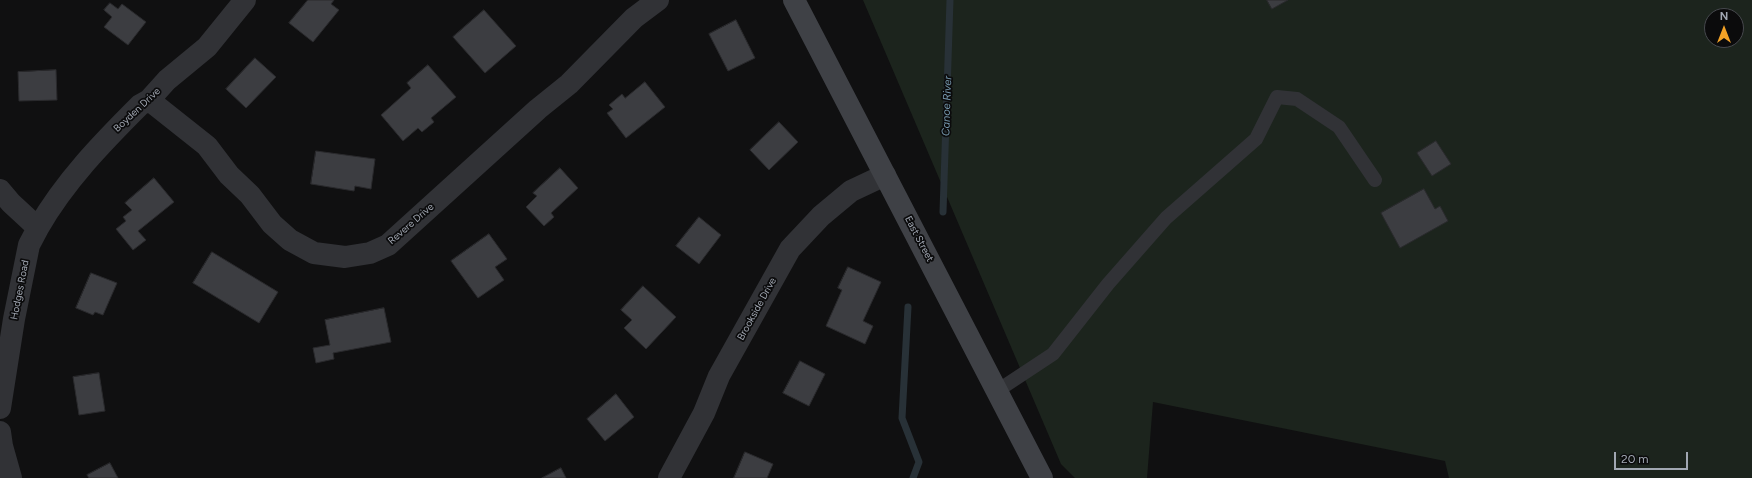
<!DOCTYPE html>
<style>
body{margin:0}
#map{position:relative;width:1752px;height:478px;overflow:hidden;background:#101011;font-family:Figtree,sans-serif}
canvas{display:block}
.north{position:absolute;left:1704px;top:8px;width:40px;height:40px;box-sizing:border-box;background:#0b0b0c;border:1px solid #47494e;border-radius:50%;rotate:0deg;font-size:11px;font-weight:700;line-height:16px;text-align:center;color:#a1a7b2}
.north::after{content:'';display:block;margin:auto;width:14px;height:18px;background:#f3a226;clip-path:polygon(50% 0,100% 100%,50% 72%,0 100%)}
.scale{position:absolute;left:1614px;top:452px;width:74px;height:18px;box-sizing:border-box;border:2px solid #a1a7b2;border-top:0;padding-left:5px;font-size:12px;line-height:14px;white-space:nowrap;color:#a1a7b2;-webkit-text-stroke:3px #0b0b0c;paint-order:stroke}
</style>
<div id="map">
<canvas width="1752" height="478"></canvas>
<div class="north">N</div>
<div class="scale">20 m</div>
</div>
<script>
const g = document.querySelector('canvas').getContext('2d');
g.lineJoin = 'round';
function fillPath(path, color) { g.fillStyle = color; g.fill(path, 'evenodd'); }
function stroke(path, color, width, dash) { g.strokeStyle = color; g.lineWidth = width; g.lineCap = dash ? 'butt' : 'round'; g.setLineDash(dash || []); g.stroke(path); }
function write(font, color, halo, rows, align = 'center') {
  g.font = font + ' Figtree,sans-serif'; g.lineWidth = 3.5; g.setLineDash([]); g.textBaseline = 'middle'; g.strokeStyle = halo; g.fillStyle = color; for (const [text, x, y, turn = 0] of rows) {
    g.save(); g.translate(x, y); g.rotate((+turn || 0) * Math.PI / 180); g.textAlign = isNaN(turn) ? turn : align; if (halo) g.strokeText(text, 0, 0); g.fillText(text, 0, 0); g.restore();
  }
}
const green = new Path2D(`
 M863,0H1752V478H1449L1445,461L1153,402L1147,478H1075L1061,464ZM1712,16H1736V40H1712Z`);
const stream = new Path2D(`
 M943,212L950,0
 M908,307L902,418L919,462L913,478`);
const building = new Path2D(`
 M308,0H334L331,4L339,10L313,42L289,23Z
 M1267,0H1288L1272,9Z
 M110,3L118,9L122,4L146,22L128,45L104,27L112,17L104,10Z
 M484,10L516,46L485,73L453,37Z
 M736,20L755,58L728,71L709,34Z
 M255,58L276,77L246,108L226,89Z
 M428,65L456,97L431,118L434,122L422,132L418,128L403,141L381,115L411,88L407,83Z
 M56,70L57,100L19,101L18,72Z
 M645,82L665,107L626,138L607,113L613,109L609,105L622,94L625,98Z
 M779,122L798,142L769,170L750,150Z
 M1436,141L1451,164L1432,176L1417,153Z
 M316,151L375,159L371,189L355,186L354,191L311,184Z
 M560,168L578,188L551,213L554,217L544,226L526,207L537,196L533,193Z
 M154,178L174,202L138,231L146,240L133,250L116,229L126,221L123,217L132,210L125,203Z
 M1424,189L1435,209L1440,206L1448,221L1400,248L1381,213Z
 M699,217L721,235L699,264L676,246Z
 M489,234L507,259L495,267L504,280L478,298L451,261Z
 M212,252L278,292L259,323L193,283Z
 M848,267L881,282L863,321L873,326L865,344L826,326L842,290L838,288Z
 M91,273L117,283L103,315L95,312L93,315L76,308Z
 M643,286L676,317L646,349L624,328L632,320L621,310Z
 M384,308L391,342L333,353L334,359L316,363L313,348L330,345L325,320Z
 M800,361L825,374L809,406L783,393Z
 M99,373L105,411L79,415L73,377Z
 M616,394L634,417L605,441L587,419Z
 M745,452L773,464L767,478H734Z
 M110,463L118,478H89L87,475Z
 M561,468L566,478H542Z`);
const lane = new Path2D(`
 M997,391L1053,354L1108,284L1166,218L1256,139L1277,97L1297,99L1339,127L1375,180`);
const street = new Path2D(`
 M149,100L207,146L229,175L250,195L272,224L290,240L314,253L345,257L370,253L388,245L538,109L569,84L634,18L658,0
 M0,190L11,203L38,228L29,245L14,319L0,408
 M38,228C65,181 102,143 140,105L149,100L167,80L207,47L245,0
 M0,432L2,446L11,478
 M669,478L704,413L719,376L790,249L821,216L851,191L885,175`);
const secondary = new Path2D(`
 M794,0L1042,478`);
const streetNames = [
 ["Boyden Drive",137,110,-43],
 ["Revere Drive",411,224,-41],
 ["East Street",919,239,62],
 ["Hodges Road",20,290,-79],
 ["Brookside Drive",757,309,-61]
];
const waterNames = [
 ["Canoe River",947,106,-88]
];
fillPath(green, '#1c241d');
stroke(stream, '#283137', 7);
fillPath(building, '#3c3d41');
stroke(building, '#2a2a2d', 1);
stroke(lane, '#313236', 14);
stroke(street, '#313236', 22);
stroke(secondary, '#3f4146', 22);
write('10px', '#a1a7b2', '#0b0b0c', streetNames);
write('italic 11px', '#7698ae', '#0b0b0c', waterNames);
</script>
